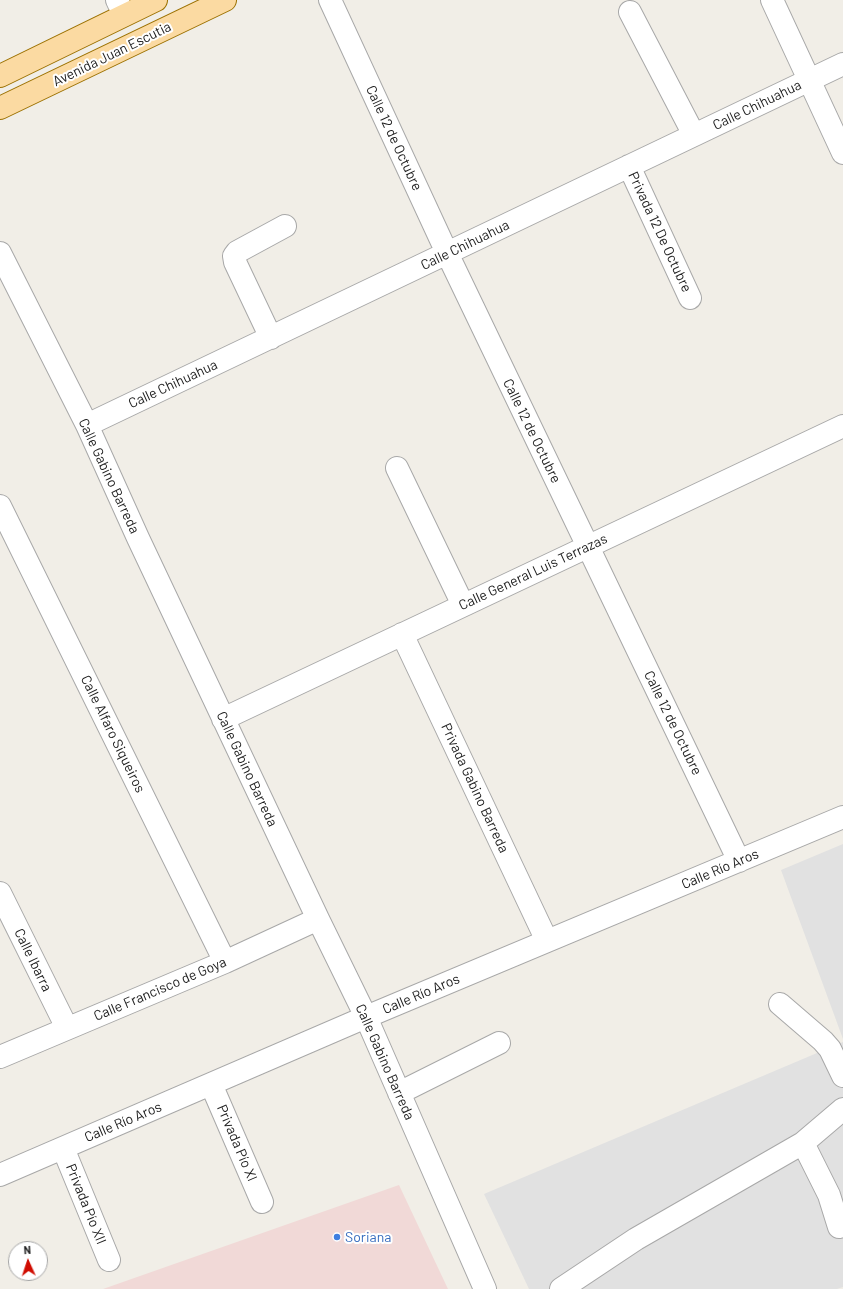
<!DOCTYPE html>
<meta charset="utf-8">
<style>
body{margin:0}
#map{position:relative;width:843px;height:1289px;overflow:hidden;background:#f1eee7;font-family:Barlow,sans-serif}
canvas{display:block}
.north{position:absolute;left:8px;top:1241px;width:40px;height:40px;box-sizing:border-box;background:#fff;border:1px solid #a6a6a6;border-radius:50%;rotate:357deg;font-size:11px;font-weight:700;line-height:16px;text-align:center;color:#212121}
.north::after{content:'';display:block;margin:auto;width:14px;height:18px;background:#d00c01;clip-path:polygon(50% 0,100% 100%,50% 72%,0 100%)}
</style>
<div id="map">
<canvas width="843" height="1289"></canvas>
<div class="north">N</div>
</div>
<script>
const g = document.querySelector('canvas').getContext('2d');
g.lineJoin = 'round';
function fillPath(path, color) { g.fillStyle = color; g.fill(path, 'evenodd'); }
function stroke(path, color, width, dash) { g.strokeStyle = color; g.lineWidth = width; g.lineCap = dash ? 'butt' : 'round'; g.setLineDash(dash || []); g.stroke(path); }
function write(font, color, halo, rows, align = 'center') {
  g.font = font + ' Barlow,sans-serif'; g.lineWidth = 4; g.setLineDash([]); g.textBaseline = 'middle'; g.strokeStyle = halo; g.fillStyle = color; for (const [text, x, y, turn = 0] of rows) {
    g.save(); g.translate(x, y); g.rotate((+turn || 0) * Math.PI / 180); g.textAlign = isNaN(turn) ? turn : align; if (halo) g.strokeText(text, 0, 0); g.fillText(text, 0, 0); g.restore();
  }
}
const commercial = new Path2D(`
 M399,1185L448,1289H103Z`);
const parking = new Path2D(`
 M843,844V1039L781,870Z
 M843,1042V1287L837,1289H529L484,1194Z`);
const minor = new Path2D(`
 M117,0L124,15
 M330,0L447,253L739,861
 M772,0L843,153
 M630,12L694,135
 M629,166L690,298
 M0,253L87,425L138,538L318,919L366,1017L485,1289
 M271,338L235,262L234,256L237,252L285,226
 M87,425L843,64
 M397,468L463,605
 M0,506L225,962
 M402,634L547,941
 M223,719L843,426
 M0,893L67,1028
 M780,1004L823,1041L830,1049L843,1076
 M0,1057L225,962L318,919
 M211,1084L262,1202
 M399,1093L499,1043
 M803,1143L829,1195L839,1227
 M63,1148L109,1260
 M0,1175L366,1017L843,817
 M561,1289L636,1239L803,1143L843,1109`);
const major = new Path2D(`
 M0,76L156,0
 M0,108L225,0`);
const markers = [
 [337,1237,4,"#3f7fe0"]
];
const streetNames = [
 ["Avenida Juan Escutia",112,54,-26],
 ["Calle Chihuahua",757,105,-26],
 ["Calle 12 de Octubre",394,138,65],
 ["Privada 12 De Octubre",660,232,65],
 ["Calle Chihuahua",465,245,-26],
 ["Calle Chihuahua",173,384,-25],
 ["Calle 12 de Octubre",532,431,64],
 ["Calle Gabino Barreda",109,476,65],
 ["Calle General Luis Terrazas",533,572,-25],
 ["Calle 12 de Octubre",673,723,64],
 ["Calle Alfaro Siqueiros",113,734,64],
 ["Calle Gabino Barreda",247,769,65],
 ["Privada Gabino Barreda",475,788,65],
 ["Calle Río Aros",720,869,-23],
 ["Calle Ibarra",33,960,64],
 ["Calle Francisco de Goya",160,989,-23],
 ["Calle Río Aros",421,994,-23],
 ["Calle Gabino Barreda",385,1062,66],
 ["Calle Río Aros",123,1122,-23],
 ["Privada Pío XI",237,1143,67],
 ["Privada Pío XII",86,1204,68]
];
const shopNames = [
 ["Soriana",345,1237]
];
fillPath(commercial, '#f1d9d7');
fillPath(parking, '#e1e1e1');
stroke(minor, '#a8a8a8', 24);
stroke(major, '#9c7101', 24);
stroke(minor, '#fff', 22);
stroke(major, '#fbdaa2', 22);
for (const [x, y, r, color] of markers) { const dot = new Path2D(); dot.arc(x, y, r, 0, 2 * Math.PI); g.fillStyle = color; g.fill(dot); stroke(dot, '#fff', 1.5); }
write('14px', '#212121', '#fff', streetNames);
write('14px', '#366cbe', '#fff', shopNames, 'left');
</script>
